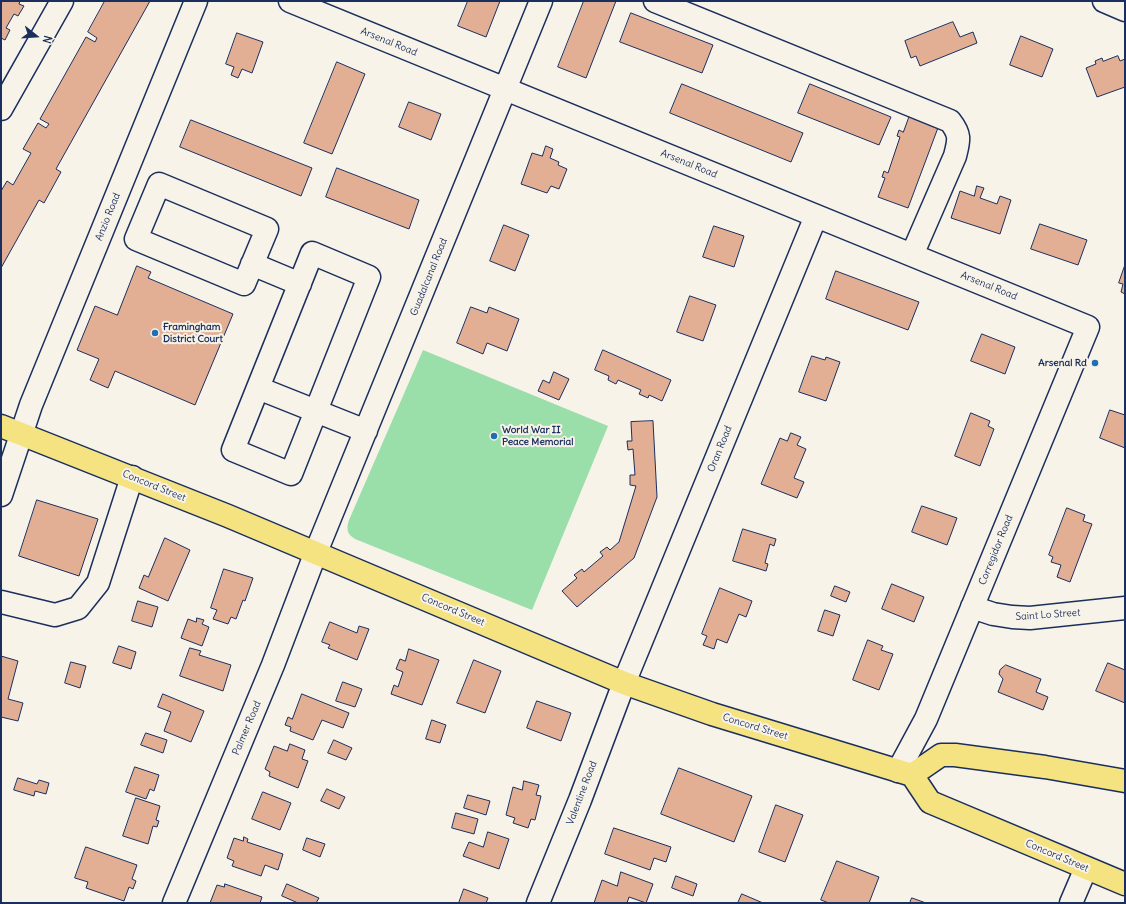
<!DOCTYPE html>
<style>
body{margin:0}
#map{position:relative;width:1126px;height:904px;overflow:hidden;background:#f7f3e8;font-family:Delius,sans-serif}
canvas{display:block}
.frame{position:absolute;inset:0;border:2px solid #1b2f5e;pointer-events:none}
.north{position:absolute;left:16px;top:16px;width:40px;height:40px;-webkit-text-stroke:3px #f7f3e8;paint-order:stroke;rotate:107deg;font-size:11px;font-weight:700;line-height:16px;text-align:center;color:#1b2f5e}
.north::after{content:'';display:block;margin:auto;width:14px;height:18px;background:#1b2f5e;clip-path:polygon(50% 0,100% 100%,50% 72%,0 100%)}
</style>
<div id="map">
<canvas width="1126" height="904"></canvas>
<div class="frame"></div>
<div class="north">N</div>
</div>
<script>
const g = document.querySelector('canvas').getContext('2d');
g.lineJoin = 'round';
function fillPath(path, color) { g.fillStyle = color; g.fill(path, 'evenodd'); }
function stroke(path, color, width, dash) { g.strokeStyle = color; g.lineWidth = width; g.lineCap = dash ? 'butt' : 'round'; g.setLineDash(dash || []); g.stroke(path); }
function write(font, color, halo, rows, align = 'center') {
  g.font = font + ' Delius,sans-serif'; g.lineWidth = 4; g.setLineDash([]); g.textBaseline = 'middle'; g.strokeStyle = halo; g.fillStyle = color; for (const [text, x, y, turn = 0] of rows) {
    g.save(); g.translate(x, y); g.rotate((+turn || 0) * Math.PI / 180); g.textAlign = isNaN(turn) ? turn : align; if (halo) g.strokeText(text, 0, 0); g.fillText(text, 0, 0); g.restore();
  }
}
const green = new Path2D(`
 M423,350L608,426L532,610L355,539C347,534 346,529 349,520Z`);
const building = new Path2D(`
 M1,1H20L19,4L24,6L18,16L14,14L6,28L10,30L5,40L1,38Z
 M105,1H150L56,169L61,172L44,203L39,200L1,268V191L7,181L13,185L31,153L23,149L38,123L46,128L49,124L40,119L86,37L95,42L97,38L88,32Z
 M468,1H500L486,37L458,26Z
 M584,1H616L586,78L558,67Z
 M631,13L713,45L702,73L620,42Z
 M953,22L960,37L973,32L977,43L920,66L916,56L911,58L905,41Z
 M237,33L263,42L252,73L242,69L238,78L231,75L234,67L226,64Z
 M1021,36L1053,49L1042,77L1010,65Z
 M1118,56L1120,61L1125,59V87L1097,97L1086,68L1096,64L1095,61L1102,58L1103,61Z
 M337,62L365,74L332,154L304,143Z
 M682,84L803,133L791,162L670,113Z
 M810,84L891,117L879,145L798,113Z
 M409,102L441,114L431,140L399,127Z
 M910,115L939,125L908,208L878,197L885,178L882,177L884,171L888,173L900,137L897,136L899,130L903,132Z
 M191,120L312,168L301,196L180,147Z
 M546,146L553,149L550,158L559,162L558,165L567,169L559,189L551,186L547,193L521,184L532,153L542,156Z
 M337,168L419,200L409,229L326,197Z
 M977,186L984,188L980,198L997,204L1000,196L1011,200L1000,234L951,218L960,191L974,196Z
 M1040,224L1087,240L1078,265L1031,249Z
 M504,225L529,235L515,271L490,261Z
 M714,226L744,236L734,267L703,257Z
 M1125,265V294L1121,292L1123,284L1119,283Z
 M137,266L151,272L148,278L233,314L195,405L115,371L108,388L90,380L99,359L77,350L95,306L117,315Z
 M836,271L919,302L908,330L826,299Z
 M690,296L716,305L703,341L677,332Z
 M471,307L487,313L489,307L519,319L507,351L487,343L483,354L457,343Z
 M982,334L1015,347L1005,374L971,361Z
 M603,350L671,380L662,401L649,395L648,398L639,394L641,390L618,380L616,384L608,380L609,376L595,370Z
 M812,356L825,360L826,357L840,362L826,401L799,392Z
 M554,372L569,379L559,400L538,391L543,380L549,383Z
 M1110,410L1125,415V448L1100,438Z
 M971,413L990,421L988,426L994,429L980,466L955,456Z
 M653,421L657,497L634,558L577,607L562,591L577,578L574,575L582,569L584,572L603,556L600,552L607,547L610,550L619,542L636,486L630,485V475H635L633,449L628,450L627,441H632L631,422Z
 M791,433L801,437L797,445L806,449L794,478L804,482L797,498L761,484L780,438L787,441Z
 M37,500L98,519L79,576L19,556Z
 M922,506L957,518L947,545L912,532Z
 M1067,508L1085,515L1083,521L1092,524L1070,582L1057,577L1061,565L1051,562L1053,557L1049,555Z
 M743,529L776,539L774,546L770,544L765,563L768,564L766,571L733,561Z
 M165,538L190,550L168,601L139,588L144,575L148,577Z
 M224,569L253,578L245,601L243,600L236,619L231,617L228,624L213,619L217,610L211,608Z
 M892,584L924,597L914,622L882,609Z
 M835,586L850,592L846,602L831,596Z
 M720,588L752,601L746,617L739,614L727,643L717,639L714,649L703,645L707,636L702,634Z
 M138,601L158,607L152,627L132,621Z
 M825,610L840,615L833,636L818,631Z
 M197,618L204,620L202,624L209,627L202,646L181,638L188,619L196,622Z
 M330,622L357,633L359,626L369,629L357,660L328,648L330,645L322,642Z
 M868,640L883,646L881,650L893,654L879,690L853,680Z
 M119,646L136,652L131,669L113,663Z
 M190,648L201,651L199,655L231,665L223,691L180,676Z
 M409,649L439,660L422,705L391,694L394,685L398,687L403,672L396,669L400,659L405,661Z
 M1,656L18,661L8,699L23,703L18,721L1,717Z
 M474,660L501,671L485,713L457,703Z
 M71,662L86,666L80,688L65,683Z
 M1108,663L1125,670V703L1096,691Z
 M1006,665L1041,679L1036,692L1048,697L1043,710L998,692L1003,679L999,674L1000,670Z
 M343,682L362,689L355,707L336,701Z
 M163,694L204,711L191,742L164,731L171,712L158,707Z
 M302,694L349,713L343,728L322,720L313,740L290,731L291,727L285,725L288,717L292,719Z
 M537,701L571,713L561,741L527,728Z
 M432,720L446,725L440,743L426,739Z
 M146,733L167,740L163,753L141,745Z
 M334,740L352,748L346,760L328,753Z
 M290,744L305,750L302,759L308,761L298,788L269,776L270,772L265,769L274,746L287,751Z
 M135,767L159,775L154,791L150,789L146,799L126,792Z
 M679,768L752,796L734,842L661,814Z
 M18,778L37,784L39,780L49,783L46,794L35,791L34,796L14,790Z
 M524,781L539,785L536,795L541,796L535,820L531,819L528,828L513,823L515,818L506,815L513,787L522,790Z
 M327,789L345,797L339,809L321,801Z
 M263,792L291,803L280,830L252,819Z
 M468,795L490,801L486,815L464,808Z
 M136,798L160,806L156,820L159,821L157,827L153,826L148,844L123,836Z
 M776,805L803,815L785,862L759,852Z
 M456,813L478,819L474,834L452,828Z
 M614,828L671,847L666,862L654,858L650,870L605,854Z
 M488,832L509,839L499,869L463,856L469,842L483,847Z
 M244,837L248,839L247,842L283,854L278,870L265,865L261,876L232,866L234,861L227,858L234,838L243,841Z
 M307,838L325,844L320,857L303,850Z
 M86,847L137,865L132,879L136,881L133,889L129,887L124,901L86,888L88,882L75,878Z
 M837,861L879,877L869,903H829L821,900Z
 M621,872L653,884L646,903L629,897L627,903H594L602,880L617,886Z
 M676,876L697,884L693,896L672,888Z
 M225,884L262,897L260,903H210L217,885L224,887Z
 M287,884L319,898L316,903H298L282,896Z
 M464,889L488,898L486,903H459Z
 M742,894L763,903H738Z
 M912,898L926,903H910Z`);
const minor = new Path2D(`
 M290,1L1088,327L926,719L898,771
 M655,1L950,121C961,135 959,140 955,156L912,255
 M1104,1L1125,10
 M1,109L62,1
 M159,184L267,229L244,284L136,239Z
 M312,253L369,277L291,474L233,450Z
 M252,264L300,284
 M258,388L366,431
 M1,495L31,405L196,1
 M1,602L55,615L78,608L98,583L132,477
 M972,607L993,614L1012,617L1030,618L1125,608
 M174,903L273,665L316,552L541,1
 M538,903L580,800L624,683L816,216
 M1071,903L1086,868`);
const major = new Path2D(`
 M1,426L228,516L624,683L712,714L912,775L930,802L1125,884
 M912,775L941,755H955L1045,767L1125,781`);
const markers = [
 [155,333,4,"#1f6fb2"],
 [1095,363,4,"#1f6fb2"],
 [494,436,4,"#1f6fb2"]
];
const streetNames = [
 ["Arsenal Road",389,42,22],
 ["Arsenal Road",689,164,22],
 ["Anzio Road",108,217,-68],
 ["Guadalcanal Road",429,277,-68],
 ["Arsenal Road",989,286,22],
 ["Oran Road",720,449,-68],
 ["Concord Street",154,486,22],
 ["Corregidor Road",996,550,-68],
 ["Concord Street",453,610,23],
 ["Saint Lo Street",1048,615,-4],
 ["Concord Street",755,727,17],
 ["Palmer Road",247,728,-67],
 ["Valentine Road",582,793,-69],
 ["Concord Street",1057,856,23]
];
const poiNames = [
 ["Framingham",163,327],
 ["District Court",163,339],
 ["Arsenal Rd",1087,363,"right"],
 ["World War II",502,430],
 ["Peace Memorial",502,442]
];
fillPath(green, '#9adeaa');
fillPath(building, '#e2af95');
stroke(building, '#1b2f5e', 1);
stroke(minor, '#1b2f5e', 25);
stroke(major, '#1b2f5e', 25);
stroke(minor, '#f7f3e8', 22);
stroke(major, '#f5e381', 22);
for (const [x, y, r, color] of markers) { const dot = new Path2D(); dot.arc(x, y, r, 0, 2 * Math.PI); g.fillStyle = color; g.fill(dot); stroke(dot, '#f7f3e8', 1.5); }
write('10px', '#1b2f5e', '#f7f3e8', streetNames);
write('bold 10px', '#1b2f5e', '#f7f3e8', poiNames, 'left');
</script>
